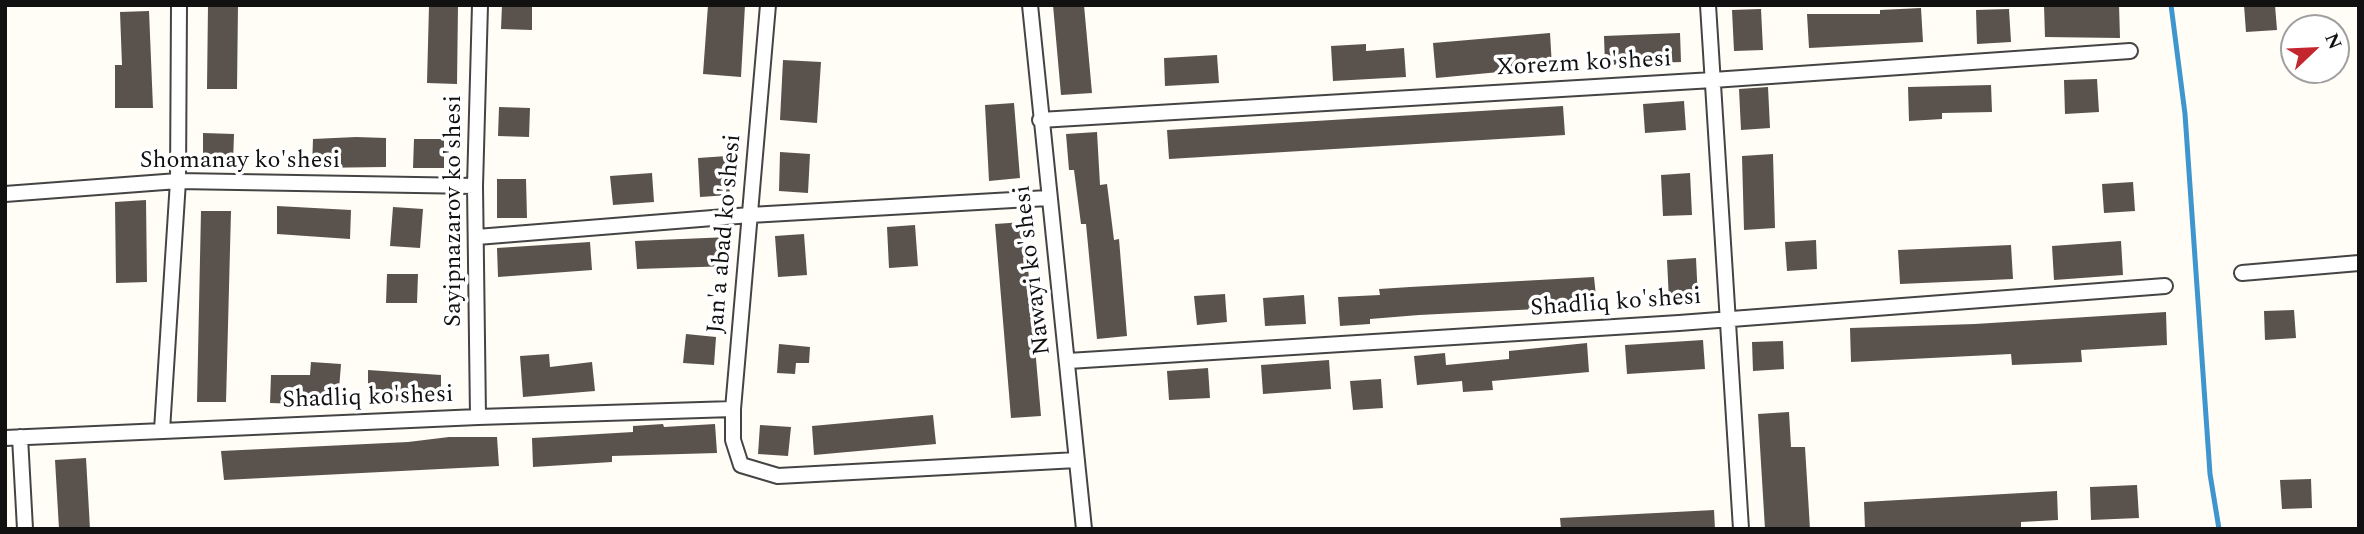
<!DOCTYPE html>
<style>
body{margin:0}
#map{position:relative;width:2364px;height:534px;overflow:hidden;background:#fffdf5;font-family:Spectral,serif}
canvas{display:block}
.frame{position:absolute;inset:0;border:7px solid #111;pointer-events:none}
.north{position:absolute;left:2280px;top:14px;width:70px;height:70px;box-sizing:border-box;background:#fff;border:2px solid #a0a0a0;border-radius:50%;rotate:67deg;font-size:19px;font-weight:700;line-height:28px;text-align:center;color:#111}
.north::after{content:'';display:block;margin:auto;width:24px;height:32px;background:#c4262e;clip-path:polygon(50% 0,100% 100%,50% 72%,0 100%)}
</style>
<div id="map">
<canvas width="2364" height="534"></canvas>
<div class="frame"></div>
<div class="north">N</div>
</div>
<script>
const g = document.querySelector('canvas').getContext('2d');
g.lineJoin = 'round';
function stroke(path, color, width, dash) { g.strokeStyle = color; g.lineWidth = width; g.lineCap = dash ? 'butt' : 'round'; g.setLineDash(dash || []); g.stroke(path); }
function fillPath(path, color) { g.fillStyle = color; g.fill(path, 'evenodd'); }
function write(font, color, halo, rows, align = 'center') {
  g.font = font + ' Spectral,serif'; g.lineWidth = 7; g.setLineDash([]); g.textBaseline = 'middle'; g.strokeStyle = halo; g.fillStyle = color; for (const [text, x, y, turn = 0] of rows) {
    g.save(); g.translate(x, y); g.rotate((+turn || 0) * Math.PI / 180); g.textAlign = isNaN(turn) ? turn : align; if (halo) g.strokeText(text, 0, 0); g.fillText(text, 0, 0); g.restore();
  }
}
const stream = new Path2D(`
 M2171,5L2185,114L2210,474L2219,529`);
const building = new Path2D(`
 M208,5H238L237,89H207Z
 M429,5H458L457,84L427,83Z
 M502,5H532V30L501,29Z
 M708,5H745L741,77L703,74Z
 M1053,5H1084L1092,93L1061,95Z
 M2044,5H2119L2120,38L2045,37Z
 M2244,5H2275L2277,30L2246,32Z
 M1921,8L1923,42L1809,48L1807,14H1880V10Z
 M1761,9L1763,50L1734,51L1732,10Z
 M2009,9L2011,42L1977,44L1976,10Z
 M149,11L153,108H115V65H122L120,12Z
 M1550,33L1552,67L1436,78L1433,43Z
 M1680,33L1681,62L1605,65L1604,36Z
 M1366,44V51L1404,48L1406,77L1333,81L1331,46Z
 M1217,55L1219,83L1165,86L1164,58Z
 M783,60L821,62L817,123L780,120Z
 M2097,79L2099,112L2065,114L2064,80Z
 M1991,85L1992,112L1942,113V119L1909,121L1908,87Z
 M1768,87L1770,128L1741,130L1739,89Z
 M1684,101L1686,130L1645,133L1643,104Z
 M1014,103L1020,178L989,181L985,105Z
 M1563,106L1565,135L1169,159L1167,130Z
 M499,107L530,108L529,137L498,136Z
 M1097,132L1100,185L1107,184L1114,240L1119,239L1127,336L1097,339L1086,224H1081L1074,170H1069L1066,134Z
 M203,133L234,134L233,163L203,162Z
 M356,137L386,138V167L312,168L313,139Z
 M414,139H444V168H413Z
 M780,152L810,154L808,193L779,191Z
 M1773,154L1775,228L1744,230L1742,156Z
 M727,156L730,195L700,197L698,158Z
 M652,173L654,202L613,205L610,176Z
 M1690,173L1692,215L1663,216L1661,175Z
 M497,179H526L527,218H497Z
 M2133,182L2135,211L2104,213L2102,184Z
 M146,200L147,282L116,283L115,202Z
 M277,206L351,210L350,239L277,234Z
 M393,207L423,209L420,248L390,246Z
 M201,211H231L226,402H197Z
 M1024,222L1041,416L1011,418L995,224Z
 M915,225L918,266L889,268L887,227Z
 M804,234L807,275L778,277L775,236Z
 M729,237L731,266L637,269L635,241Z
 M1816,240L1817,269L1787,271L1785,242Z
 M2121,241L2123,275L2054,280L2052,246Z
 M590,242L592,270L498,277L497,248Z
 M2011,245L2013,279L1900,284L1898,250Z
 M1696,258L1698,300L1669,301L1667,260Z
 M387,274H418L417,303H386Z
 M1594,277L1597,306L1419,315L1370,319V324L1340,326L1338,297L1380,295L1379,289L1410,287Z
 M1225,294L1227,322L1197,325L1194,296Z
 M1304,295L1306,324L1265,326L1263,298Z
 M2294,310L2296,338L2265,340L2264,311Z
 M2166,312L2167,345L2081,350L2082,362L2012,365L2011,354L1851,362L1850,328L1975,324Z
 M686,334L716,337L714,365L683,363Z
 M1703,340L1705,369L1627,374L1625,345Z
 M1783,341L1784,369L1753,371L1752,342Z
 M1587,343L1589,372L1492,381L1493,390L1463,392L1462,381L1417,385L1414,356L1445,353L1446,365L1509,359V351Z
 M779,344L810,347L809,363H796L795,374L777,373Z
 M549,354L550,367L592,362L595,391L523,397L520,356Z
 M1329,360L1331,389L1263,394L1261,365Z
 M311,362L341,364L338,402L301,400V404L270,403L271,375H310Z
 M1208,368L1210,398L1169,400L1167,371Z
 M368,370L441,375V404L368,399Z
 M1381,379L1383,408L1353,410L1350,381Z
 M1789,412L1791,447H1805L1810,529H1765L1758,414Z
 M933,415L936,444L814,455L812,426Z
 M663,424L664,427L715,424L717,453L612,456V462L533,467L532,438L633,432V426Z
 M760,425L791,427L788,456L758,454Z
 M449,437H497L499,466L224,480L221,451L408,442Z
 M86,458L90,529H59L55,460Z
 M2311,479L2312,508L2282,509L2280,480Z
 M2137,485L2139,518L2091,520L2090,487Z
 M2057,491L2058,520L2021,522V529H1865L1864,502Z
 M1714,510L1715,529H1561L1560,518Z`);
const street = new Path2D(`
 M768,5L733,409V440L741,465L778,476L1077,460
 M1030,5L1084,529
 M1708,5L1741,529
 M1040,120L1713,80L2130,51
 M5,194L178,181L475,186
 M477,237L750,215L1048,198
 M2242,273L2359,263
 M1068,361L1679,323L2165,286
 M478,417L475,186L480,5
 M162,430L178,181L179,5
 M20,437L25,529
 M5,438L478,417L733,409`);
const streetNames = [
 ["Xorezm ko'shesi",1584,65,-3],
 ["Shomanay ko'shesi",240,162],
 ["Sayipnazarov ko'shesi",455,211,-90],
 ["Jan'a abad ko'shesi",726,234,-85],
 ["Nawayi ko'shesi",1034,270,-97],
 ["Shadliq ko'shesi",1616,304,-4],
 ["Shadliq ko'shesi",368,399,-2]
];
stroke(stream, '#3f96cf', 5);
fillPath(building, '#5a524d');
stroke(street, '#444', 18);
stroke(street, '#fff', 14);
write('24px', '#111', '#fff', streetNames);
</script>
